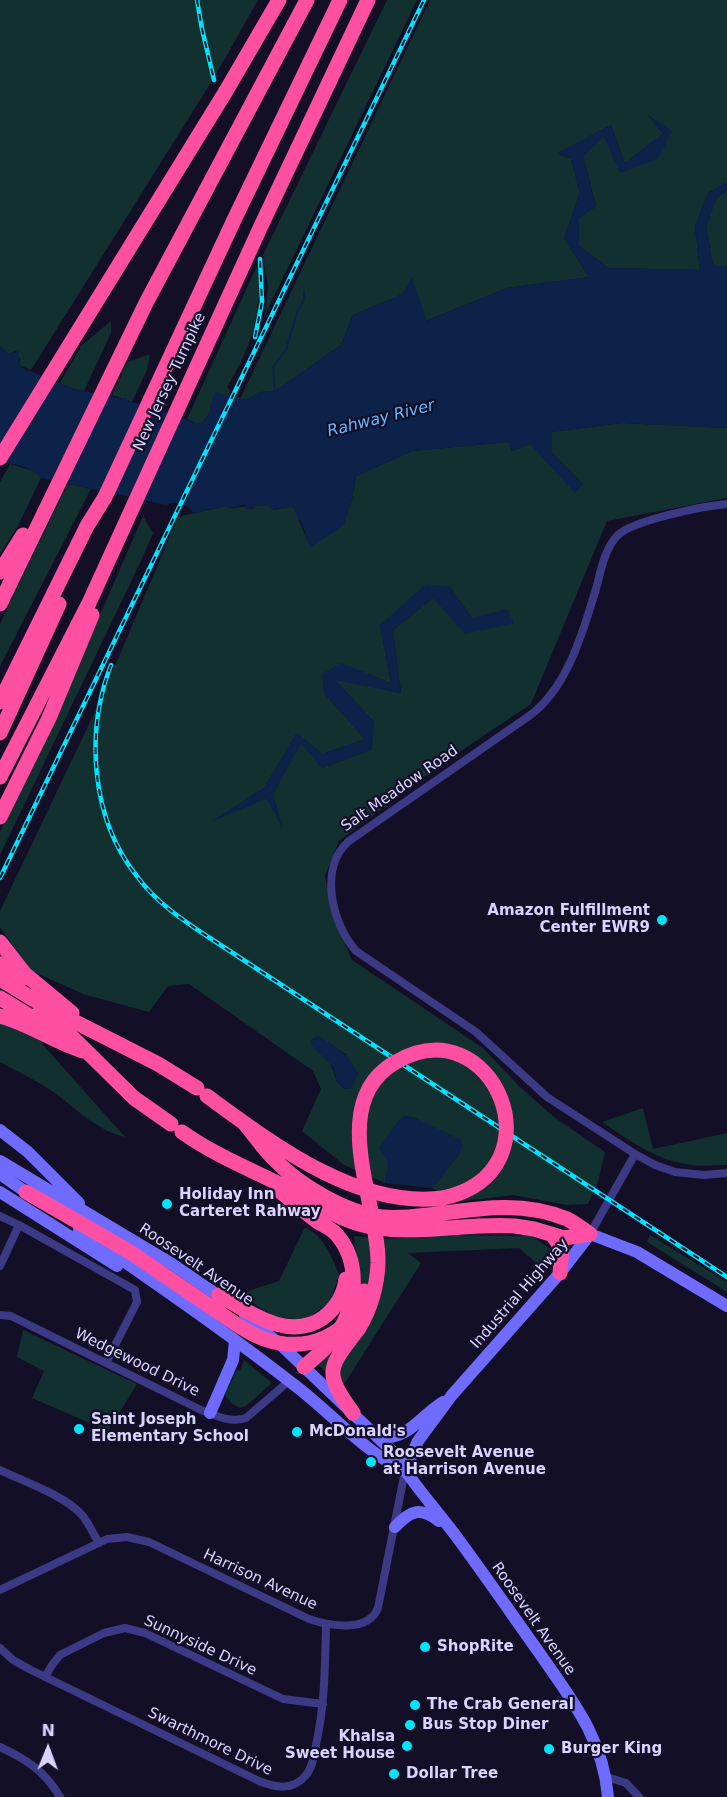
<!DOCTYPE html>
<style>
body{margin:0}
#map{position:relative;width:727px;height:1797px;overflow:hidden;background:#130f26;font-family:"DejaVu Sans",sans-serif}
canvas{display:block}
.north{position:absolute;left:18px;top:1719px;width:60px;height:60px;-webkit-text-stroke:4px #130f26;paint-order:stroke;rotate:1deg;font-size:16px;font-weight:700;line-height:24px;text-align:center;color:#d9d4ff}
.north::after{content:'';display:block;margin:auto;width:21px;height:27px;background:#d9d4ff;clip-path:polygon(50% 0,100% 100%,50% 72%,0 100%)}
</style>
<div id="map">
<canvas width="727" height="1797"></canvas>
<div class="north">N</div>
</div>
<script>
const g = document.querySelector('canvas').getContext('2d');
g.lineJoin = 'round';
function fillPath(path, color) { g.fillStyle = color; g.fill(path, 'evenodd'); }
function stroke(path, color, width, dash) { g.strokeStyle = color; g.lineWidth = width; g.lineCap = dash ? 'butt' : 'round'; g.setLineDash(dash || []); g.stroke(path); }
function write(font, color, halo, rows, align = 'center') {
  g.font = font + ' "DejaVu Sans",sans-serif'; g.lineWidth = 4.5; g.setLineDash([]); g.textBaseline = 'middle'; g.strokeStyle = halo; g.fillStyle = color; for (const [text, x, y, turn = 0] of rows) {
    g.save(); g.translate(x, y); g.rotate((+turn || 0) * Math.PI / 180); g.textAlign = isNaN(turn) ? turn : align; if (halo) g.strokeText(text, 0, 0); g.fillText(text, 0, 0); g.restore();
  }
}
const green = new Path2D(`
 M0,0H258L215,76L31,370L19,365L20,359L16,351L9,354L0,346Z
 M387,0H417L265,315L268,287L263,255Z
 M430,0H727V182L708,193L695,227L700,270L609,268L579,246V218L596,206L583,156L604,136L620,172L672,132L649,116L663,134L625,163L611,125L558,154L571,159L580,193L564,238L589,277L507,288L426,321L412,279L403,294L353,315L341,345L275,391L260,392L246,400L240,399Z
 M727,190V267L713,266L706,227L716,198Z
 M257,266C265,309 249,352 227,387L230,391L227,396L223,395L212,402L208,415L202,423H195L187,419Z
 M111,321V333L84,391L74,389L60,383L81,346Z
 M150,354L147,370L132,402L112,395L128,362Z
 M621,423L727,428V498L607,521L531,704L443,763L339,841L325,876L331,912L352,960L483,1048L520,1087L554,1117L605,1152L598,1182L588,1204L567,1205L513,1195L455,1202L432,1188L460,1153L416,1118L405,1116L398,1121L385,1183L344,1165L302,1131L321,1089L313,1071L189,984L168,986L149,1012L83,994L30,970L0,927V911L101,699L178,517L225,506C234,511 241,503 252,509L255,506L269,505L274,510L290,506L294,508L310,547L351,504L356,476L412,451L509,442L512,451L530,444L583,484L552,453V432ZM450,587L472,618L433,598L393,630L401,693L334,679L374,722L371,750L322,768L301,742L273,794L281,825L267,798L216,819L264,788L297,733L322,754L365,739L324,693L341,664L391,683L380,625ZM322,1039L346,1054L352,1088L344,1089L337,1082Z
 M10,464L37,472L41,478L18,526L0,554V482Z
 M68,484L91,489L0,666V624Z
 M143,516L153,533L141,561L0,855V832L73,677Z
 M0,1022L37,1038L125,1137C94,1130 71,1103 46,1087C31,1078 15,1070 0,1062Z
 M643,1108L653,1149L727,1133V1165C713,1165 698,1167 685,1164C653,1158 628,1140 602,1122Z
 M305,1227C325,1238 331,1255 339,1275L330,1302L305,1320L275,1317L238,1294L279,1281Z
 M431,1235L532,1236L553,1251L549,1268L533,1282L538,1274L534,1261L519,1248L408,1253L421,1263L343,1386L318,1365L334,1348L360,1290L354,1236L386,1239Z
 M650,1235L727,1282V1292L647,1242Z
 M23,1330L137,1384L108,1431L32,1398L44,1371L17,1357Z
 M244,1360L272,1383L246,1406L240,1408L231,1403L225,1395L237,1369L240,1371Z`);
const water = new Path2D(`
 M647,114L672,131L658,159L620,173L604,137L583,156L596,207L579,218V246L609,268L700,270L695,227L708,193L727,182V190L716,198L706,227L713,265L727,267V428L621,423L552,432V453L583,484L575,493L530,444L512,451L509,442L412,451L356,476L351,504L344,525L310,548L301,521L298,520L294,508L290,506L285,509L281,508L273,510L269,505L255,506L248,510L245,505L228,508L225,506L193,513C188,504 175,500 166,505L41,478C33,466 13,464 0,462V346L9,354L19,351V365L23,368L74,389L122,399L126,397L129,401L155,408L195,423H202L208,415L215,392L246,400L260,392L275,391L341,345L353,315L403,294L412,278L427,321L507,288L589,277L564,238L580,193L571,159L557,153L611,125L625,163L663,134Z
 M426,584L450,587L472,618L507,609L514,623L465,634L433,598L393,630L401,693L335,680L374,722L372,750L322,768L301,743L273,794L282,828L267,798L211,822L264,788L297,733L322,754L365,739L324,693L322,674L341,663L391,683L380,625Z
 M318,1036C334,1046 351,1055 358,1074L352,1088L344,1089L337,1082L333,1067L312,1046L311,1039Z
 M405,1116L416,1118L461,1140L462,1147L460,1153L432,1188L385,1183L388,1163L379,1148L398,1121Z`);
const stream = new Path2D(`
 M275,394L273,367L286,350L297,313L304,300V291`);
const street = new Path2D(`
 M727,504C704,506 634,520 618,535C604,549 601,571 596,589C583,632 567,689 529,716L349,841C318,868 332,924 356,951L476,1032L547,1097L635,1154L655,1165L675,1172L704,1175L727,1173
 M0,1216L19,1225L0,1266
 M19,1225L135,1290L137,1302L106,1363
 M590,1234L635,1154
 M0,1315L11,1316L201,1410C216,1416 231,1423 246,1418L289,1381
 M0,1470C25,1482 64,1495 82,1515C89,1523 93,1534 99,1543
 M0,1590L107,1539L127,1537L149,1542L309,1619C330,1626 368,1633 378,1608L405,1471
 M0,1648L13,1660L31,1670L259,1781C276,1788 293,1791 306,1775C313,1767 314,1755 316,1745C325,1704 325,1665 326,1624
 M45,1677L52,1665L60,1655L104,1633L125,1628L145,1633L283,1699L323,1704
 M0,1747C26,1759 45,1771 60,1797
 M607,1777L626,1783L639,1797`);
const secondary = new Path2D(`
 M0,1130L28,1152L79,1203
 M0,1161L172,1264L226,1301
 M0,1174L33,1197
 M0,1192L117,1266
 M79,1230C152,1281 227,1332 297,1387C333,1415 364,1451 404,1471
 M245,1315L283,1347L393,1452C411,1482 435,1508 456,1536C484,1574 511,1613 538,1651C571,1699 603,1737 608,1797
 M210,1413L233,1360L235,1340
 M379,1438C410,1439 419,1417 443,1402
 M405,1471L418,1441L452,1395L560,1273L590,1234L637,1252L727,1306
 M395,1527C410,1511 420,1506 439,1521`);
const highway = new Path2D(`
 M0,458L226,91L279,0
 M0,572L23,535
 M0,604L146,303L307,0
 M0,702L87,526L105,497L234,220L340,0
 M0,733L59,604
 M0,777L89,603L260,228L368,0
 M0,817L49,718L92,615
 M0,942L25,974L72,1013
 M0,964L22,979
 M0,979L46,1007L158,1064L197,1088
 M0,998L46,1026
 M40,1012L65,1030L134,1098L171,1124
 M0,1016C30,1024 54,1042 83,1051
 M207,1096C273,1144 357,1209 443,1198
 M243,1122C254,1134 263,1149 275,1160C300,1186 347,1213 382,1217C400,1219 419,1216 437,1214C481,1208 524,1201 567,1219C575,1223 583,1229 590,1234
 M182,1132C217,1157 257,1172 295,1192C325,1207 341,1223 378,1228C423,1234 469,1223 515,1226L534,1229L564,1238L590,1234
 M26,1192L130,1252L220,1313
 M282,1193C294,1203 306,1213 318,1222C325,1226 332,1229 337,1235C362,1264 356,1310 334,1338C326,1349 314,1358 304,1367
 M552,1234L562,1249L560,1273
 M219,1295C249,1312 288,1342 323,1318C336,1308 344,1295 346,1279
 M353,1413C322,1370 329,1368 359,1328`);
const rail = new Path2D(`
 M197,0L202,29L214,80
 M255,337L262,302L260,259
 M111,665C85,732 91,818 136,875C157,904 187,923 216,942L727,1277
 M0,878L424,0`);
const highwayBridge = new Path2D(`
 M220,1313C234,1323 248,1333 264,1339C307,1354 351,1336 364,1291
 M359,1328C371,1308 377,1287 378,1263C379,1204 326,1104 394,1063C493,1003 563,1172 443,1198`);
const markers = [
 [662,920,6,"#00e5ff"],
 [167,1204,6,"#00e5ff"],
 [79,1429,6,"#00e5ff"],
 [297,1432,6,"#00e5ff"],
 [371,1462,6,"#00e5ff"],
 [425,1647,6,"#00e5ff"],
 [415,1705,6,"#00e5ff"],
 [410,1725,6,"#00e5ff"],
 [407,1746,6,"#00e5ff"],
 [549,1749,6,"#00e5ff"],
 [394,1774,6,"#00e5ff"]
];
const streetNames = [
 ["New Jersey Turnpike",170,382,-65],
 ["Salt Meadow Road",400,789,-35],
 ["Roosevelt Avenue",196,1265,34],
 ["Industrial Highway",520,1294,-49],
 ["Wedgewood Drive",137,1363,26],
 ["Harrison Avenue",260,1580,25],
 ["Roosevelt Avenue",533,1619,55],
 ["Sunnyside Drive",200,1646,25],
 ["Swarthmore Drive",210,1742,26]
];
const poiNames = [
 ["Amazon Fulfillment",650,911,"right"],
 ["Center EWR9",650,928,"right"],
 ["Holiday Inn",179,1195],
 ["Carteret Rahway",179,1212],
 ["Saint Joseph",91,1420],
 ["Elementary School",91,1437],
 ["McDonald's",309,1432],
 ["Roosevelt Avenue",383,1453],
 ["at Harrison Avenue",383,1470],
 ["ShopRite",437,1647],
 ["The Crab General",427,1705],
 ["Bus Stop Diner",422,1725],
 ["Khalsa",395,1737,"right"],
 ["Sweet House",395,1754,"right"],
 ["Burger King",561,1749],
 ["Dollar Tree",406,1774]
];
const waterNames = [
 ["Rahway River",381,419,-14]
];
fillPath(green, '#12302f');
fillPath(water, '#0c2248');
stroke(stream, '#0c2248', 2);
stroke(street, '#3d3a85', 8);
stroke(secondary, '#6f6bff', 12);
stroke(highway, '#ff4fa3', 15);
stroke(rail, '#00e5ff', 4.5);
stroke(rail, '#130f26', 2, [7]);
stroke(highwayBridge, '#ff4fa3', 15);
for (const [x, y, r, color] of markers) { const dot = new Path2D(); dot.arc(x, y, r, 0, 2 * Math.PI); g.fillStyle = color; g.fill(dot); stroke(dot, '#130f26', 2); }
write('15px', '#d9d4ff', '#130f26', streetNames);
write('bold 15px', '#d9d4ff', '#130f26', poiNames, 'left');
write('italic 16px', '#62b6ff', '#130f26', waterNames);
</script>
